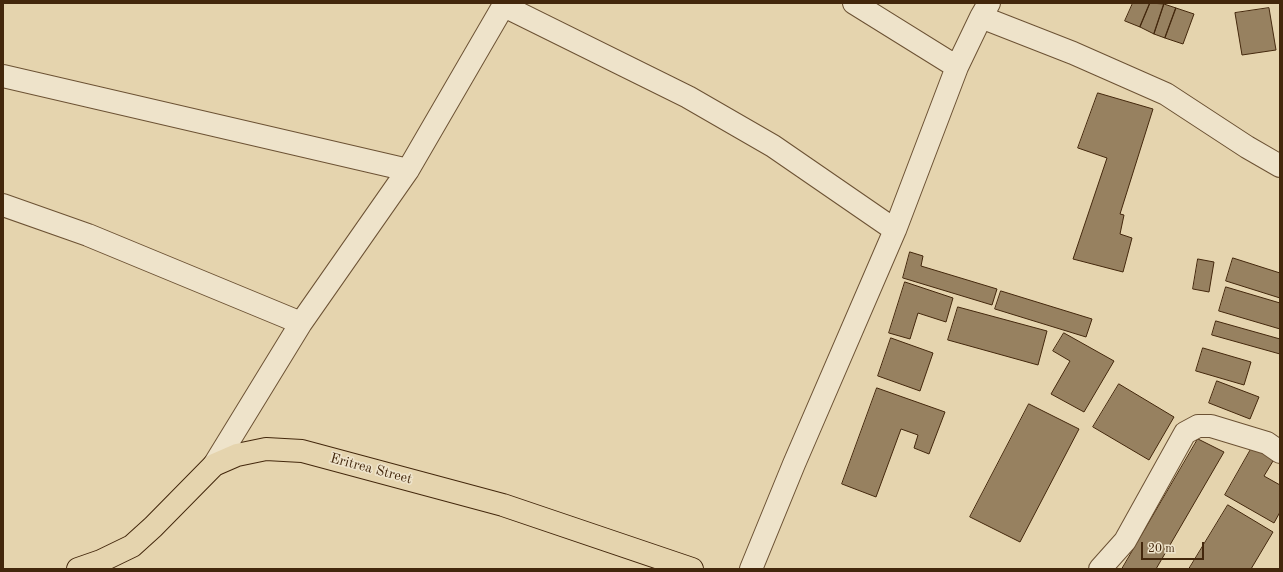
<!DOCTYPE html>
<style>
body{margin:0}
#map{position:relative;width:1283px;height:572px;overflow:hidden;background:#e5d4ae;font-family:"Old Standard TT",serif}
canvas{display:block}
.frame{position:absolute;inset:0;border:4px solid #43270c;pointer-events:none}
.scale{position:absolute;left:1141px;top:542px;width:63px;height:18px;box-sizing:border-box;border:2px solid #43270c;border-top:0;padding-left:5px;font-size:12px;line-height:14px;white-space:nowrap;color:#43270c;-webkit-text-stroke:3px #eee3ca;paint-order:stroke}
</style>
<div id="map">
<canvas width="1283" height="572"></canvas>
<div class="frame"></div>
<div class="scale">20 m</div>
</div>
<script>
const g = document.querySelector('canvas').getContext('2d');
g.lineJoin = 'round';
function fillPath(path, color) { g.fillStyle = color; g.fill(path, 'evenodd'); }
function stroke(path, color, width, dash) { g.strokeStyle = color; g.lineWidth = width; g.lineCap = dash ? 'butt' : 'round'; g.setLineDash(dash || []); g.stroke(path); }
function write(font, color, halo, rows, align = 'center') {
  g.font = font + ' "Old Standard TT",serif'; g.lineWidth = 3.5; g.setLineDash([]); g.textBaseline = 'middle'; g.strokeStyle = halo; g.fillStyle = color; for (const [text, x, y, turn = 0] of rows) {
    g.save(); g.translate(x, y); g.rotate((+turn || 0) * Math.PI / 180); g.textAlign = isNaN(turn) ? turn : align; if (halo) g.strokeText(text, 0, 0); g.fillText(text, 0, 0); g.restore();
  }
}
const building = new Path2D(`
 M1133,3H1150L1140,27L1125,21Z
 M1150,3L1164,4L1154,34L1140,27Z
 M1164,4L1176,8L1165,38L1154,34Z
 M1176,8L1194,14L1183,44L1165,38Z
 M1269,8L1276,50L1242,55L1235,13Z
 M1098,93L1153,109L1120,214L1124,215L1120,234L1132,238L1123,272L1073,259L1107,158L1078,148Z
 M910,252L923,256L921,266L997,289L992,305L903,278Z
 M1233,258L1280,273V298L1226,281Z
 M1198,259L1214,262L1209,292L1193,289Z
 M905,282L953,298L946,322L918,313L910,339L889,333Z
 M1226,287L1280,303V329L1219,311Z
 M1001,291L1092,319L1086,337L995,309Z
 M958,307L1047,331L1038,365L948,340Z
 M1216,321L1280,339V354L1212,335Z
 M1064,333L1114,361L1084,412L1051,394L1070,361L1053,351Z
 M891,338L933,353L920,391L878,376Z
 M1203,348L1251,362L1244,385L1196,371Z
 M1217,381L1259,397L1250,419L1209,403Z
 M1119,384L1174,417L1149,460L1093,427Z
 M877,388L945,412L929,454L914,448L918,435L901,429L876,497L842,484Z
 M1029,404L1079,429L1020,542L970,517Z
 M1198,439L1224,452L1156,569H1122Z
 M1254,444L1276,456L1264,476L1280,485V512L1274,523L1225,495Z
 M1228,505L1273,532L1251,569H1189Z`);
const minor = new Path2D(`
 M854,3L957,67
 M504,6L688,97L773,146L895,230
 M981,17L1073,53L1166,94L1247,147L1280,166
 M3,76L408,170
 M3,205L88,235L301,323
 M214,465L301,323L408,170L505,3
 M751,569L794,464L895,230L957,67L981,17L989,3
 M1100,569L1125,541L1185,433L1198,426H1211L1267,443L1280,452`);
const major = new Path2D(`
 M78,569L101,561L132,546L153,527L214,465L237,455L266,449L302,451L503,505L692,569`);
const streetNames = [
 ["Eritrea Street",371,469,15]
];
fillPath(building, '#978160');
stroke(building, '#43270c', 1);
stroke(minor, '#6c5234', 24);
stroke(major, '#43270c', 24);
stroke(minor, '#eee3ca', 22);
stroke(major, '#e5d4ae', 22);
write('14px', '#43270c', '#eee3ca', streetNames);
</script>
